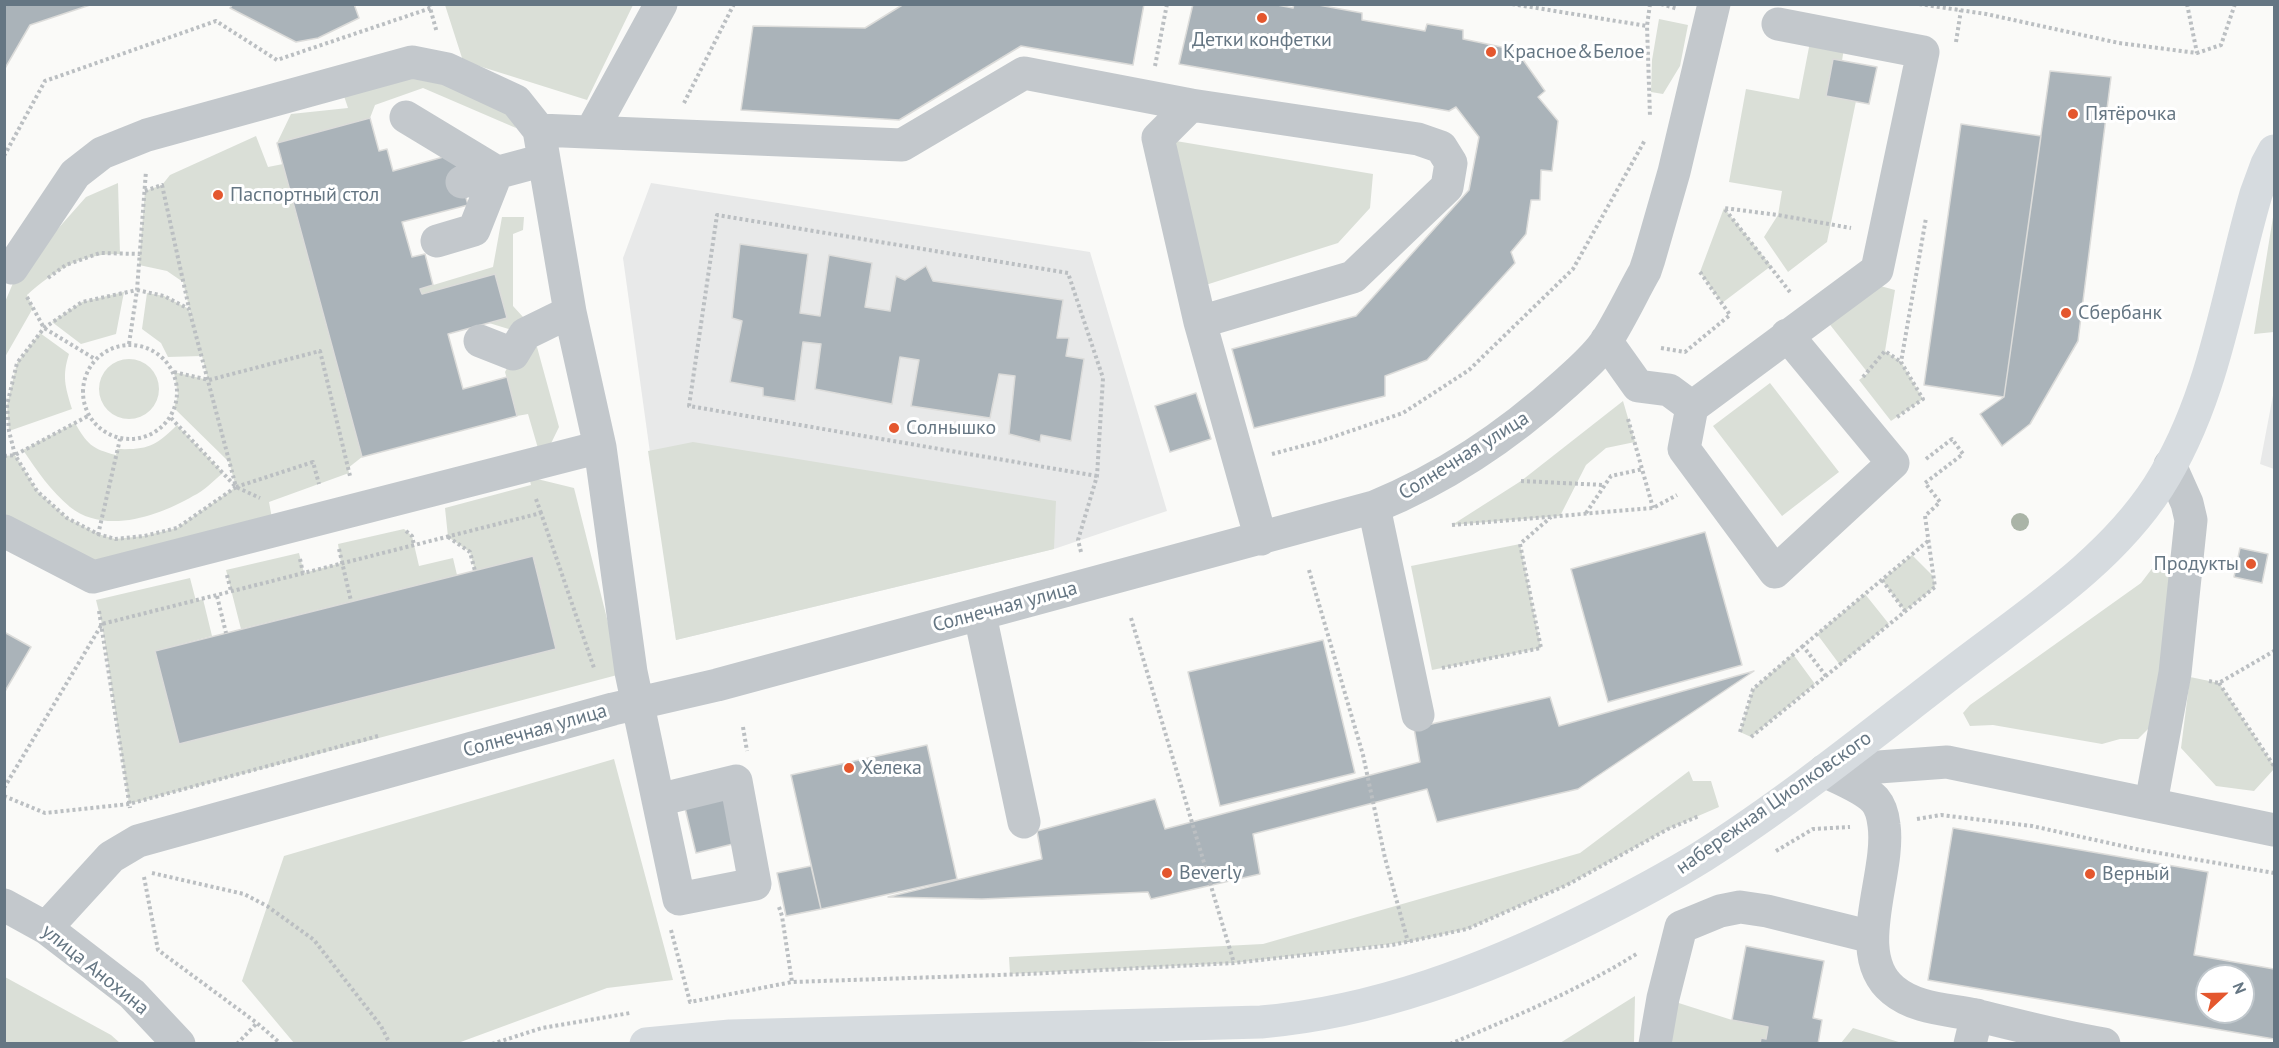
<!DOCTYPE html>
<meta charset="utf-8">
<style>
body{margin:0}
#map{position:relative;width:2279px;height:1048px;overflow:hidden;background:#fafaf8;font-family:"PT Sans",sans-serif}
canvas{display:block}
.frame{position:absolute;inset:0;border:6px solid #657683;pointer-events:none}
.north{position:absolute;left:2195px;top:964px;width:60px;height:60px;box-sizing:border-box;background:#fff;border:2px solid #c1c8cd;border-radius:50%;rotate:68deg;font-size:16px;font-weight:700;line-height:24px;text-align:center;color:#657683}
.north::after{content:'';display:block;margin:auto;width:21px;height:27px;background:#e4572e;clip-path:polygon(50% 0,100% 100%,50% 72%,0 100%)}
</style>
<div id="map">
<canvas width="2279" height="1048"></canvas>
<div class="frame"></div>
<div class="north">N</div>
</div>
<script>
const g = document.querySelector('canvas').getContext('2d');
g.lineJoin = 'round';
function fillPath(path, color) { g.fillStyle = color; g.fill(path, 'evenodd'); }
function stroke(path, color, width, dash) { g.strokeStyle = color; g.lineWidth = width; g.lineCap = dash ? 'butt' : 'round'; g.setLineDash(dash || []); g.stroke(path); }
function write(font, color, halo, rows, align = 'center') {
  g.font = font + ' "PT Sans",sans-serif'; g.lineWidth = 6; g.setLineDash([]); g.textBaseline = 'middle'; g.strokeStyle = halo; g.fillStyle = color; for (const [text, x, y, turn = 0] of rows) {
    g.save(); g.translate(x, y); g.rotate((+turn || 0) * Math.PI / 180); g.textAlign = isNaN(turn) ? turn : align; if (halo) g.strokeText(text, 0, 0); g.fillText(text, 0, 0); g.restore();
  }
}
const built = new Path2D(`
 M651,183L1090,252L1167,511L1054,549L676,640L623,258Z
 M2274,390V469L2260,464Z`);
const green = new Path2D(`
 M445,5H633L587,100L463,61Z
 M1659,19L1688,25L1680,66L1663,94L1651,92L1652,60Z
 M1810,42L1844,48L1842,61L1833,59L1856,101L1827,242L1788,272L1764,237L1778,215L1782,191L1729,182L1746,89L1799,99Z
 M412,62L503,95L516,128L423,88L375,105L370,118L277,143L291,114L348,108L339,81Z
 M256,136L268,167L283,164L362,457L348,468L349,473L269,502L273,524L94,566L5,519L4,456L15,455L37,491L67,518L98,534L115,539L144,536L177,528L236,487L229,462L174,408L178,395L174,372L208,380L202,356L168,357L161,343L142,329L147,293L164,296L189,309L193,323L183,282L167,271L139,265L145,191L162,185L170,175Z
 M1158,138L1373,174L1370,208L1338,243L1193,289Z
 M118,183L120,254C81,253 55,270 27,295L33,308L5,357V302L16,276L86,197Z
 M1724,208L1771,266L1722,303L1700,272Z
 M2274,211V332L2254,334Z
 M502,217H524L523,230L513,234V306L534,329L525,334L537,347L559,427L542,462L528,414L517,416L505,372L525,334L489,323L507,318L495,275L422,294L420,289L493,267Z
 M1862,281L1895,290L1885,351L1901,362L1923,399L1891,421L1859,380L1868,373L1820,312Z
 M124,292L116,334L81,344L52,322L82,302Z
 M40,333L69,354C62,376 65,386 72,409L9,431L7,405L17,363Z
 M99 389a30 30 0 1 1 60 0a30 30 0 1 1-60 0Z
 M1770,383L1839,472L1782,516L1713,426Z
 M1623,401L1635,442L1606,448L1586,465L1560,516L1452,525L1521,481Z
 M75,423C87,444 92,449 116,455L117,449C148,450 156,446 177,425L223,473C213,481 204,491 193,496C159,516 105,535 70,507C51,491 37,471 23,450Z
 M693,442L1056,501L1054,549L676,640L648,451Z
 M529,477L574,488L621,674L129,804L102,624L96,600L190,578L196,601L203,599L212,636L155,651L179,744L556,649L533,557L475,571L470,552L448,537L445,508L531,485Z
 M404,529L412,536L419,566L453,558L457,575L241,629L226,570L299,553L304,573L341,563L338,544Z
 M1520,544L1541,648L1432,670L1411,566Z
 M1912,555L1933,576L1935,587L1905,611L1882,580Z
 M2157,562L2177,566L2151,726L2138,739H2120L2102,744L1993,725L1970,726L1963,713L1970,705L2141,583Z
 M1865,594L1889,624L1840,665L1817,634Z
 M1793,654L1815,684L1751,737L1740,732L1753,689Z
 M2190,677L2219,683L2274,766V769L2254,791L2216,786L2181,748Z
 M614,759L673,980L607,988L458,1043H294L242,981L284,856Z
 M1689,771L1693,781H1711L1719,807L1668,829L1567,885L1467,929L1408,942L1234,963L1010,974L1009,957L1263,944L1580,853Z
 M5,977L111,1035L120,1043H5Z
 M1635,996L1634,1043H1560Z
 M1663,998L1732,1020L1768,1027L1766,1039L1761,1038L1760,1043L1655,1044Z
 M1853,1028L1902,1043H1841Z`);
const building = new Path2D(`
 M4,4H93L30,25L4,70Z
 M233,4H354L359,18L318,38L296,42L230,8Z
 M904,4H1144L1133,65L1021,46L899,120L741,110L753,26L865,28Z
 M1193,4H1272L1293,8L1294,4H1313L1362,13V20L1425,31L1427,24L1463,30V39L1516,50L1545,91L1538,97L1558,121L1552,171L1541,170L1540,200H1531L1526,234L1511,252L1515,263L1427,360L1385,376V396L1254,428L1232,349L1356,316L1469,190L1479,137L1456,107L1449,111L1179,64Z
 M1833,59L1877,67L1869,104L1826,96Z
 M2050,71L2111,77L2078,341L2030,424L2002,446L1980,414L2004,397Z
 M370,118L379,151L387,149L393,171L454,154L468,205L402,222L412,257L425,254L433,285L420,289L422,294L495,274L507,318L448,334L463,389L507,377L517,416L362,457L277,143Z
 M1961,124L2041,136L2004,397L1924,385Z
 M740,244L808,254L800,313L820,316L829,255L872,263L865,307L890,311L896,276L905,280L926,266L933,281L1063,300L1057,338H1069L1066,356L1084,359L1071,441L1041,435L1040,442L1009,434L1015,376L999,374L990,418L911,406L919,360L900,357L892,404L815,389L821,344L803,342L795,401L763,396V388L730,382L742,321L732,318Z
 M1196,393L1211,439L1170,452L1155,406Z
 M1705,532L1742,665L1608,702L1571,569Z
 M2240,548L2268,554L2262,583L2234,577Z
 M533,556L556,649L179,744L155,651Z
 M4,632L31,647L4,693Z
 M1323,640L1355,773L1220,806L1188,672Z
 M1754,671L1578,789L1437,822L1427,789L1253,834L1260,874L1151,899L1148,892L982,899L888,897L1042,859L1037,831L1155,799L1165,829L1420,762L1414,728L1550,697L1559,726Z
 M927,745L957,879L821,909L791,775Z
 M729,797L741,842L696,853L685,808Z
 M1953,828L2208,872L2194,955L2274,969V1039L1928,980ZM2207,976H2243V1012H2207Z
 M811,866L821,909L786,916L777,873Z
 M1746,946L1824,961L1813,1018L1822,1020L1818,1044H1760L1761,1038L1766,1039L1768,1027L1732,1020Z`);
const path = new Path2D(`
 M429,4L437,33
 M1512,4L1647,26
 M1650,4L1647,26L1650,116
 M1661,4L1678,9
 M1919,4L1986,14L2119,43L2197,53L2221,45L2235,4
 M2187,4L2197,53
 M1956,42L1961,10
 M1155,66L1167,4
 M684,103L734,4
 M4,156L45,81L216,21L277,60L431,8
 M145,191L162,185L189,308
 M48,278L66,265L100,253L140,254
 M137,290L164,296L189,309L236,487L177,528L144,536L115,539L98,534L67,518L37,491L15,455L9,431L7,405L17,363L44,328L82,302Z
 M1790,292L1724,208L1778,215L1851,228
 M27,297L44,328L95,359
 M129,344L137,290L146,171
 M83 392a47 47 0 1 1 94 0a47 47 0 1 1-94 0Z
 M1661,348L1685,352L1730,315L1700,272
 M174,372L209,380L320,351L350,476
 M1863,377L1885,351L1901,362
 M1897,417L1923,399L1901,362L1926,218
 M171,418L236,487L260,498
 M1628,419L1653,508
 M1272,454L1321,441L1403,413L1469,370L1573,269L1645,140
 M4,456L15,455L88,416
 M1521,481L1604,485
 M236,487L313,462L319,484
 M536,499L541,513
 M1586,513L1611,476L1643,469
 M1452,525L1653,508L1677,495
 M406,531L412,536L414,545
 M98,535L120,439
 M448,537L470,552L475,571
 M339,549L351,601
 M1081,552L1078,540L1097,476L1103,378L1068,273L717,215L689,406L1097,476
 M300,559L303,573
 M1309,570L1363,755L1385,858L1408,942
 M227,575L231,591
 M1882,580L1905,611
 M217,596L226,633
 M99,611L130,808
 M1131,618L1234,963
 M1442,668L1541,648L1520,544L1551,517
 M1826,676L1803,646L1928,541
 M2209,681L2219,683L2274,651
 M2219,683L2274,766
 M743,727L747,751
 M1740,732L1753,689L1803,646
 M1751,737L1935,587L1925,516L1940,502L1925,483L1963,454L1952,439L1926,459
 M4,788L102,624L541,513L594,668
 M4,796L45,813L129,804L378,736
 M1917,819L1941,815L2032,826L2136,849L2274,873
 M1776,851L1813,829L1850,827
 M152,873L244,894L267,906L314,940L381,1026L390,1044
 M144,877L158,950L257,1023L281,1044
 M779,907L782,916L792,982L1028,974L1234,963L1392,945L1467,929L1567,885L1668,829L1699,816
 M671,930L690,1002L792,982
 M237,1044L257,1023
 M492,1044L542,1028L630,1013
 M1450,1044C1514,1017 1579,990 1638,953`);
const minor = new Path2D(`
 M406,117L497,172L474,230L437,241
 M539,130L902,145L1024,73L1191,105
 M591,132L661,4
 M462,182L544,160
 M12,268L75,174L102,153L147,135L412,62L447,69L516,101L539,130L570,312L600,447L631,672L679,899L755,884L736,781L658,800
 M1200,322L1353,277L1447,187L1451,163L1441,147L1418,139L1191,105L1158,138L1200,322L1261,539
 M480,341L513,354L525,334L570,312
 M1606,341L1638,386L1669,390L1692,407L1877,270L1923,52L1778,24
 M1692,407L1684,449L1775,572L1893,463L1787,335
 M1374,507L1418,715
 M4,531L93,577L600,447
 M980,615L1024,822
 M1824,771C1838,778 1864,788 1875,800C1881,807 1883,816 1884,825C1891,875 1849,954 1893,990C1917,1010 1950,1009 1979,1016C2021,1026 2061,1037 2104,1044
 M1824,771L1947,762L2274,830
 M2151,803L2175,673L2191,520L2187,503L2170,465
 M4,905L46,928L132,994L179,1044
 M46,928L111,857L138,841L613,709L717,685L1374,507C1445,478 1510,434 1566,383C1580,370 1597,356 1607,340C1621,318 1632,294 1645,271L1649,259L1674,172L1714,4
 M1655,1044L1663,998L1681,927L1720,911L1740,907L1767,911L1872,937
 M1970,1044L1977,1015`);
const major = new Path2D(`
 M646,1044L730,1036L1261,1022C1376,1012 1486,970 1588,919C1628,899 1666,879 1703,856C1791,800 1872,734 1954,671C2025,616 2108,564 2158,487C2215,398 2227,293 2256,194L2267,164L2274,151`);
const trees = [
 [2020,522]
];
const markers = [
 [1262,18,6,"#e4572e"],
 [1491,52,6,"#e4572e"],
 [2073,114,6,"#e4572e"],
 [218,195,6,"#e4572e"],
 [2066,313,6,"#e4572e"],
 [894,428,6,"#e4572e"],
 [2251,564,6,"#e4572e"],
 [849,768,6,"#e4572e"],
 [1167,873,6,"#e4572e"],
 [2090,874,6,"#e4572e"]
];
const poiNames = [
 ["Детки конфетки",1262,40,"center"],
 ["Красное&Белое",1503,52],
 ["Пятёрочка",2085,114],
 ["Паспортный стол",230,195],
 ["Сбербанк",2078,313],
 ["Солнышко",906,428],
 ["Продукты",2239,564,"right"],
 ["Хелека",861,768],
 ["Beverly",1179,873],
 ["Верный",2102,874]
];
const streetNames = [
 ["Солнечная улица",1464,456,-32],
 ["Солнечная улица",1005,607,-15],
 ["Солнечная улица",535,731,-16],
 ["набережная Циолковского",1774,803,-35],
 ["улица Анохина",95,970,39]
];
fillPath(built, '#e8e9e9');
fillPath(green, '#dadfd7');
fillPath(building, '#aab3b9');
stroke(building, '#dcdcda', 1.5);
stroke(path, '#bbbfc2', 4, [3, 3]);
stroke(minor, '#c3c8cc', 33);
stroke(major, '#d6dbdf', 33);
g.fillStyle = '#aab4a7';
for (const [x, y] of trees) { g.beginPath(); g.arc(x, y, 9, 0, 2 * Math.PI); g.fill(); }
for (const [x, y, r, color] of markers) { const dot = new Path2D(); dot.arc(x, y, r, 0, 2 * Math.PI); g.fillStyle = color; g.fill(dot); stroke(dot, '#fff', 2); }
write('20px', '#657683', '#fff', poiNames, 'left');
write('20px', '#657683', '#fff', streetNames);
</script>
